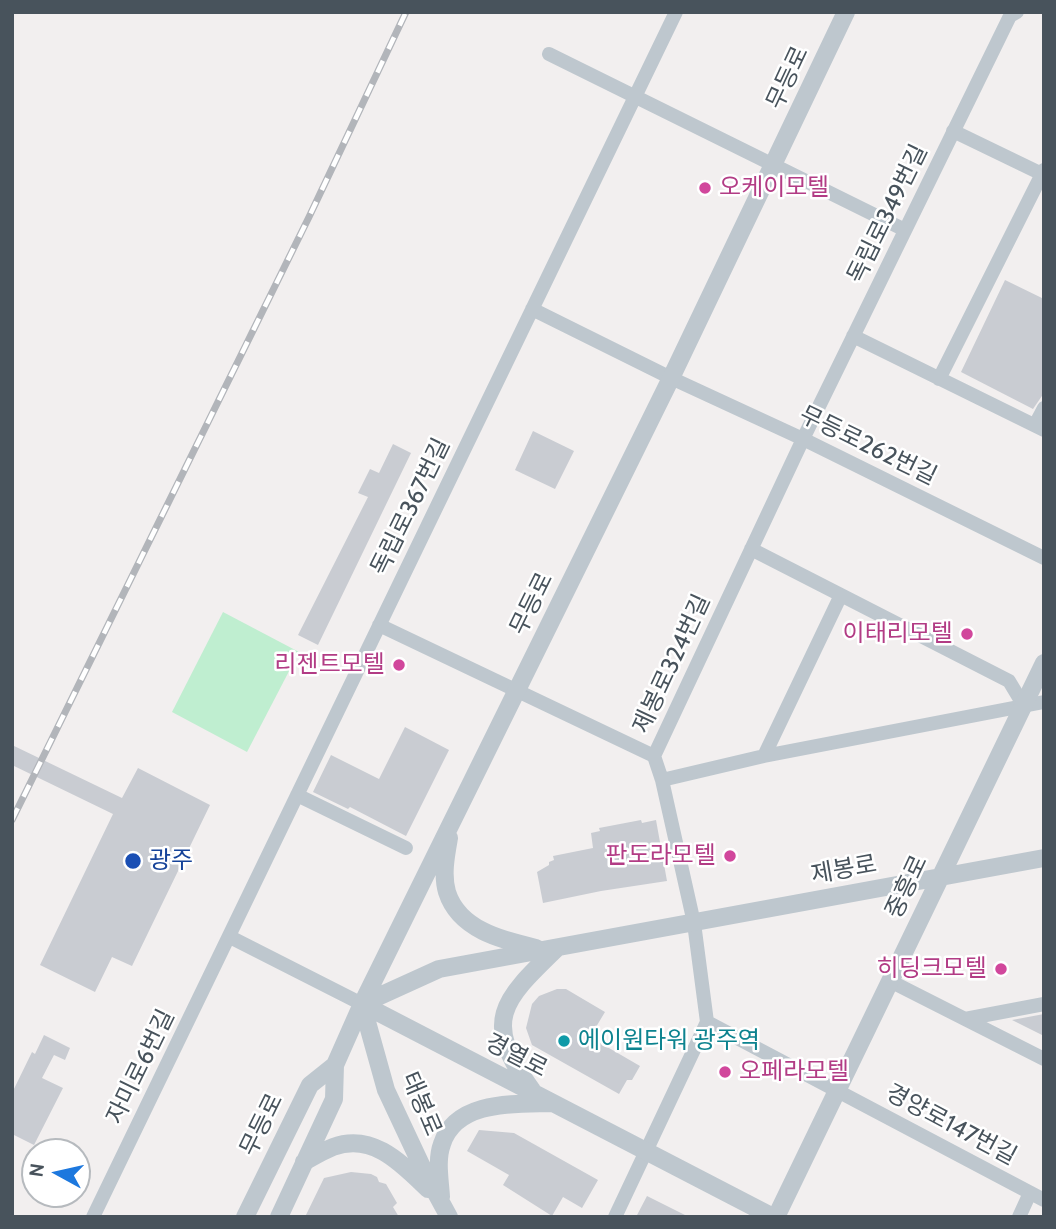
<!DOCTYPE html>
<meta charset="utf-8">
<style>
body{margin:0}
#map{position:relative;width:1056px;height:1229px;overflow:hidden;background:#f2efef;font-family:Cabin,sans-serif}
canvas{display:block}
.frame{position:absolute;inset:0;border:14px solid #48535c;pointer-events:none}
.north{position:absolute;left:21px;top:1138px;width:70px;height:70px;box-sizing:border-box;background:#fff;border:2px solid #b6babe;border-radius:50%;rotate:278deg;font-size:19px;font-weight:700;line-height:28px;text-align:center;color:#48535c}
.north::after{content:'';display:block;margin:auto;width:24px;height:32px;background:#1d78de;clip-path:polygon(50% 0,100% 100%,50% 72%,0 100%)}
</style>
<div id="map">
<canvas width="1056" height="1229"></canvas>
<div class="frame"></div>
<div class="north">N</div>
</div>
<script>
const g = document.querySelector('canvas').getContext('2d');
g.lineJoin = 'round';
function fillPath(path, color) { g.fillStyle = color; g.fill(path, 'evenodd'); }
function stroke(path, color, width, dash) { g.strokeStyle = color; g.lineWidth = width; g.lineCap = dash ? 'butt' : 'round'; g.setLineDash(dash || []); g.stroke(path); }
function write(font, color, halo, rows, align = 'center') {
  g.font = font + ' Cabin,"Noto Sans KR",sans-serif'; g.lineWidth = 5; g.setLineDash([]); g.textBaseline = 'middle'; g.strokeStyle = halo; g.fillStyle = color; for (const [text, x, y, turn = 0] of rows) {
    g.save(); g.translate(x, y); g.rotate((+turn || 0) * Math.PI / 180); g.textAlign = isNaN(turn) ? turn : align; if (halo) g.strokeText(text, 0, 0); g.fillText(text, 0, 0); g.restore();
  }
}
const green = new Path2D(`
 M223,612L299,652L247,752L172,712Z`);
const building = new Path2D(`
 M1005,280L1044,299V393L1033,409L961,372Z
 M533,431L574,451L555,489L515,470Z
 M393,444L411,453L318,645L298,635L368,497L358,493L370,469L379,473Z
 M405,727L449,750L406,836L350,807L348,809L313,792L331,755L379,779Z
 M12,745L122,798L138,768L210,805L132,966L112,957L95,992L40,965L113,814L12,765Z
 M641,820L642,823L656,820L667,881L601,891L543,903L537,872L549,865V862L554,860L553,856L593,848L591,833L600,831L599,828Z
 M557,989H566L605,1012L590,1037L640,1066L632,1080H627L619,1094L532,1045L526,1028L532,1004L539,996Z
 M1044,1014V1036L1012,1020Z
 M44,1035L70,1048L65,1060L54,1055L42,1078L63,1088L34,1145L12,1134V1093L32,1052L35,1054Z
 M479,1130L514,1133L598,1180L582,1208L563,1197L552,1216L503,1185L509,1175L467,1151Z
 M351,1172L371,1174L377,1177L379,1182L386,1184L397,1203L393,1207L399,1217H305L324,1178Z
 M647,1196L689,1217H636Z`);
const minor = new Path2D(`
 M549,54L905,230
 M953,131L1044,175
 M532,309L671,378L803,439L1044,558
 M853,336L1044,430
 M939,379L1044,170
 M1035,425L1044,408
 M751,549L1009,681L1024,706
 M379,625L654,756
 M764,756L841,595
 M662,780L764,756L1044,702
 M297,795L406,848
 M230,937L362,1004
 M890,981L1044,1059
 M965,1019L1044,1004
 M707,1022L694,923L662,780L654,756L803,439L1010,16L1017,12
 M707,1022L1044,1200
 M93,1217L676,12
 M615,1217L707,1022
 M1019,1217L1030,1193`);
const tertiary = new Path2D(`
 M449,838C446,855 442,875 447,892C459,930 502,940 536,948
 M362,1004L439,969L1044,858
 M362,1004L773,1217
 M362,1004L386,1090L424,1171L449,1217
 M532,1090C481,1021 502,1001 557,948
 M304,1162C313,1157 323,1151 333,1147C373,1132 402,1164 428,1189
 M441,1197C440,1180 436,1160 442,1144C456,1100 515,1104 551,1103
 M245,1217L310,1085L335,1065
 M279,1217L334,1099L335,1065L362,1004L671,378L846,12
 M776,1217L1044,663`);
const rail = new Path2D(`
 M12,820L309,217L406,12`);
const markers = [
 [705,188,7,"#d1479c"],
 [967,634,7,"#d1479c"],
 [399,665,7,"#d1479c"],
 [730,856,7,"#d1479c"],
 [133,861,9,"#1a4fb4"],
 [1001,969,7,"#d1479c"],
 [564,1041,7,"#0f9aa8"],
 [725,1072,7,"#d1479c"]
];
const streetNames = [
 ["무등로",788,78,-65],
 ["독립로349번길",888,214,-64],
 ["무등로262번길",868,446,26],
 ["독립로367번길",411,507,-64],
 ["무등로",532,604,-64],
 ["제봉로324번길",672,664,-65],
 ["제봉로",844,870,-10],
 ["중흥로",907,887,-65],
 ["경열로",516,1056,27],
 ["자미로6번길",141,1067,-64],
 ["태봉로",421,1104,67],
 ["무등로",262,1125,-64],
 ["경양로147번길",951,1125,28]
];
const hotelNames = [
 ["오케이모텔",719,188,"left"],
 ["이태리모텔",953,634],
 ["리젠트모텔",385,665],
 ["판도라모텔",716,856],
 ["히딩크모텔",987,969],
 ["오페라모텔",739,1072,"left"]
];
const transitNames = [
 ["광주",149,861]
];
const cultureNames = [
 ["에이원타워 광주역",578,1041]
];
fillPath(green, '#bfeed0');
fillPath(building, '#c9ccd2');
stroke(minor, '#bec7ce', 14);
stroke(tertiary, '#bec7ce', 18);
stroke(rail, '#b2b5ba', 7);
stroke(rail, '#fff', 4.5, [13]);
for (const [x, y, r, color] of markers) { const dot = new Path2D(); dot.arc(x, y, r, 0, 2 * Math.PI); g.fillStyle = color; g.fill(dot); stroke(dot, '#fff', 2.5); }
write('24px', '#48535c', '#fff', streetNames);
write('24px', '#b23c85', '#fff', hotelNames, 'right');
write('24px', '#164399', '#fff', transitNames, 'left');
write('24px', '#0d838f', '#fff', cultureNames, 'left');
</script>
